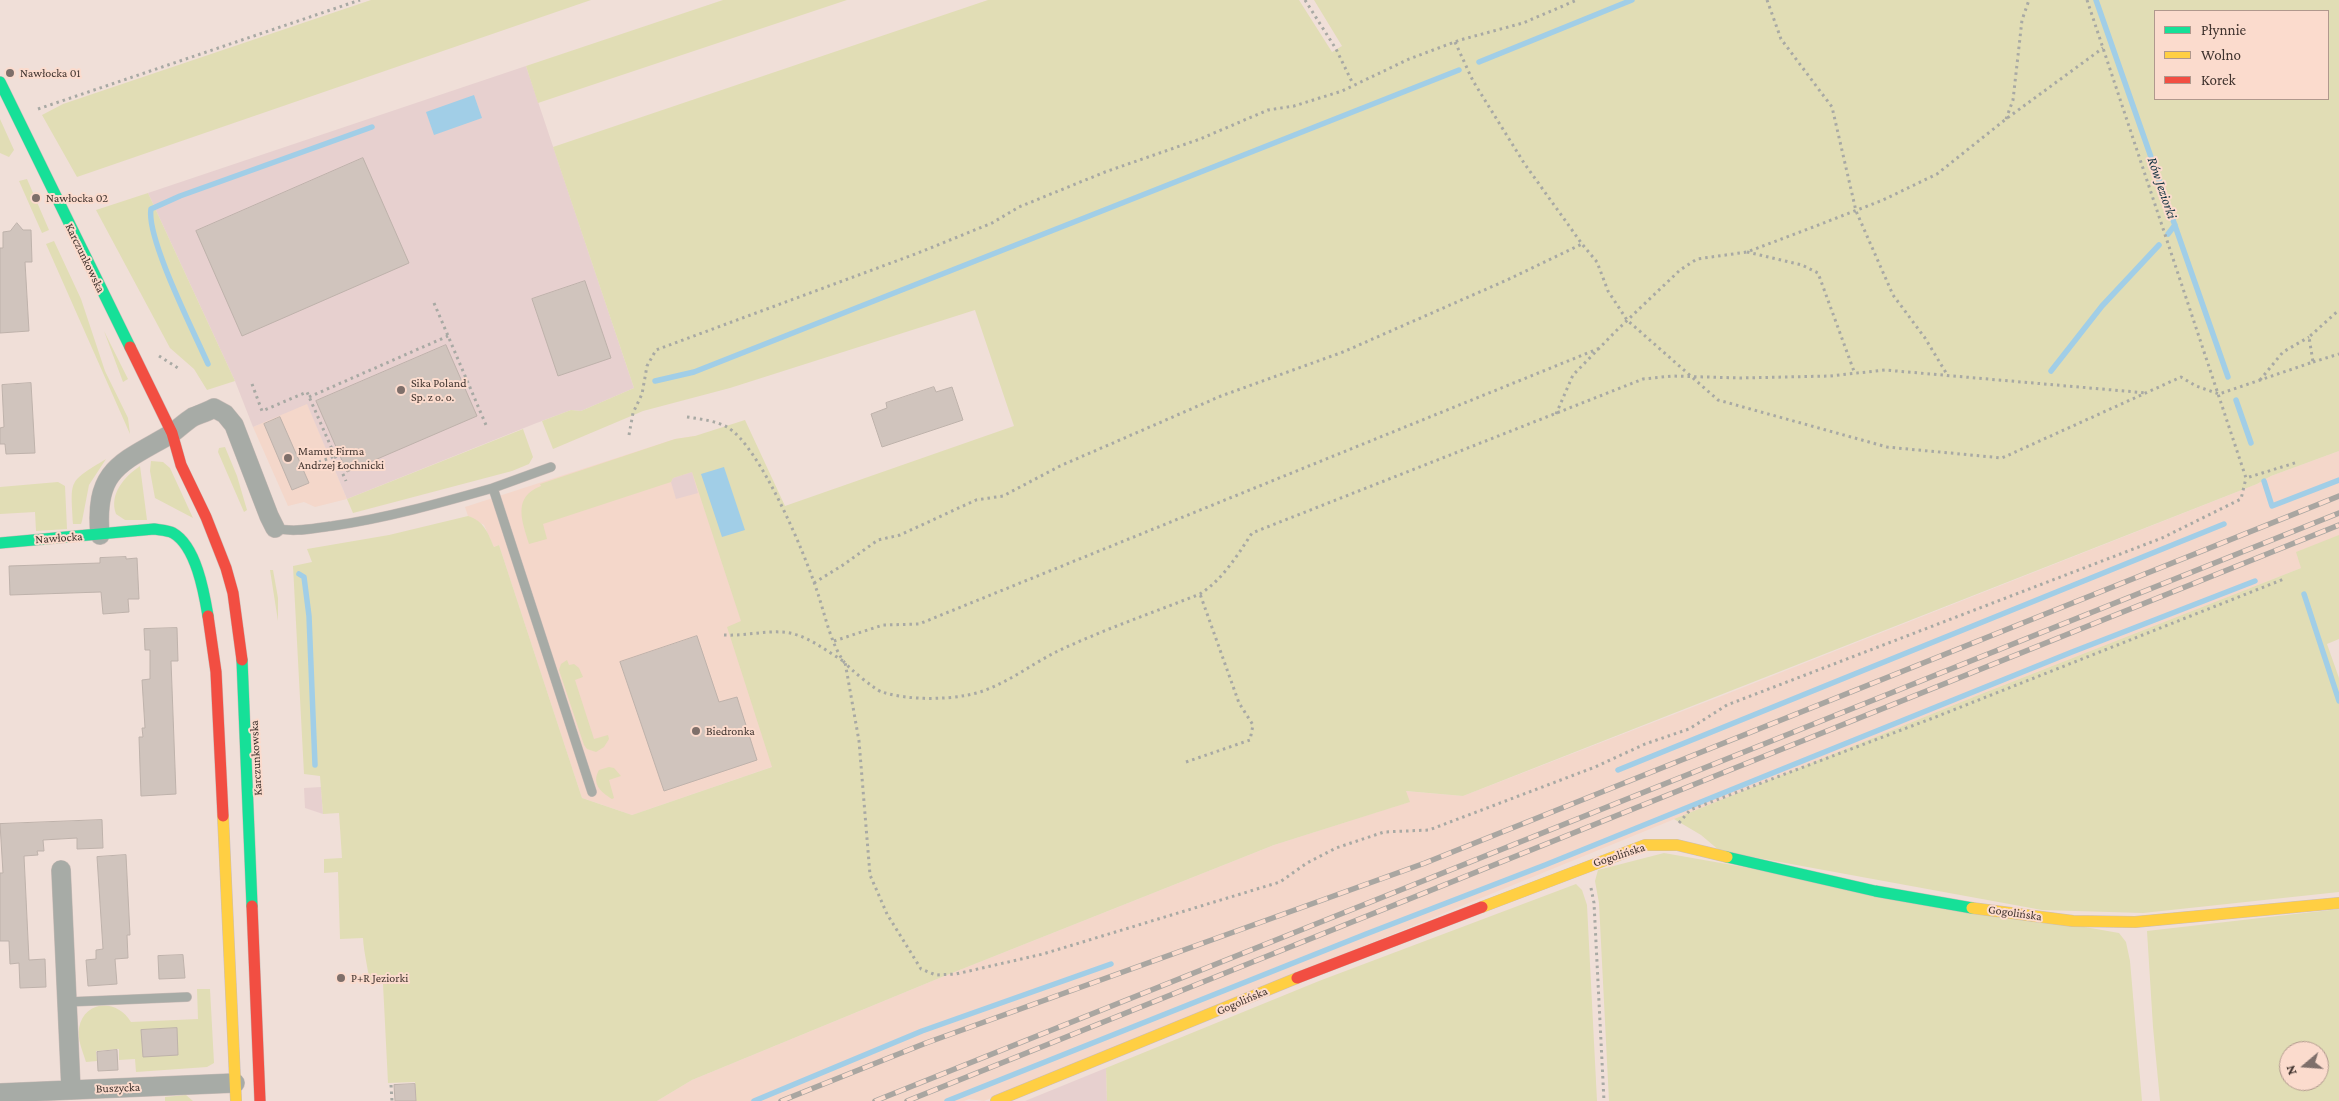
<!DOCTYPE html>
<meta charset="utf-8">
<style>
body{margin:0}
#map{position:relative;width:2339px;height:1101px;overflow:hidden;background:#f0dfd8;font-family:"Crimson Pro",serif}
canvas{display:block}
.legend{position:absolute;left:2154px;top:10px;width:175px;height:90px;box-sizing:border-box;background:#fbdbcd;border:1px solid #b0988d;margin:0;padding:6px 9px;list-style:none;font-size:15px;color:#40332e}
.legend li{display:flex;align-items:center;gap:10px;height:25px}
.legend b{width:25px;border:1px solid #b0988d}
.north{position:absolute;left:2279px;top:1041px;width:50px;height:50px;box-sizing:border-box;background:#fbdbcd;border:1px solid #b0988d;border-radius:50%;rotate:252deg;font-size:14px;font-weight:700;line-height:20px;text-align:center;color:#40332e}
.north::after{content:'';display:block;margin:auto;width:18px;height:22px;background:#7e6f6a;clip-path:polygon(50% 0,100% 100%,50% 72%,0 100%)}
</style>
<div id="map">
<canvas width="2339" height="1101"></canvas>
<ul class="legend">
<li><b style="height:6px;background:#16e098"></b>Płynnie</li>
<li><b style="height:6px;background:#ffcf43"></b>Wolno</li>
<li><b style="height:6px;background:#f24e42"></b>Korek</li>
</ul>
<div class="north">N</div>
</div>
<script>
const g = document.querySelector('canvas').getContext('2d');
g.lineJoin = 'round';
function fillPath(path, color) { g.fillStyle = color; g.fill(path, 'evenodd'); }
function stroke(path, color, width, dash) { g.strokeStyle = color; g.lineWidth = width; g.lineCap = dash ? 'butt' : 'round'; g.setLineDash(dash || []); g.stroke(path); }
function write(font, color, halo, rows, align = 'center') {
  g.font = font + ' "Crimson Pro",serif'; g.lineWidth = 4; g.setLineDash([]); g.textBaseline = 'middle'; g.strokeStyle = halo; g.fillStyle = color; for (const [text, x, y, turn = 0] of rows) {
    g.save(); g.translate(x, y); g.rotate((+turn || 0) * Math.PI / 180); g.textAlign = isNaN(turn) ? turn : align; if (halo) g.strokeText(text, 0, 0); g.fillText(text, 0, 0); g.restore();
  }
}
const built = new Path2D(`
 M307,403L347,499L315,507L304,502L288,506L253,427Z
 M695,436L792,760L632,815L582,798L499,545L494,547L484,525L468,516L465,507L675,439Z
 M2339,451V585L2301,568L1971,698L984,1101L969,1099L964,1101H657L692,1080L942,977L1274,845L1409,802L1405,791L1463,796L1724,695L2257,484L2271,476Z`);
const industrial = new Path2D(`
 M526,66L634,388L581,411L571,410L534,424L347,499L307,404L253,427L235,381L148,193Z
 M692,472L698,493L676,499L671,482L673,478Z
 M321,787L323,814L305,808L304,788Z
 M1106,1068L1107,1101H1025Z`);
const green = new Path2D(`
 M371,0H591L77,177L42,115L63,104Z
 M723,0H847L538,103L526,66Z
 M988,0H1299L1332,52L1342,46L1314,0H2339V451L2271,476L2257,484L1463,796L1406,791L1410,802L1274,845L942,977L692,1080L657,1101H416L415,1082L388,1083L383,984H370C368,968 364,954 363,938L340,939L338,872L324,873V859L342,858L339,813L323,814L320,776L304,774L293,566L312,562L307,549L389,535L468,516C484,521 488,533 494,547L499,545L582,798L632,815L772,767L727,627L741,621L692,472L673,478L671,482L543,524L547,539L529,544C522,521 512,497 541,486L540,484L675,439L695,436L745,420L785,506L1014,426L975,310L730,388L643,411L553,449L542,421L571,410L581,411L634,388L553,147ZM2155,11H2328V99H2155Z
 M0,119L14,150L9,157L0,153Z
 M27,179L49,230L42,233L19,181Z
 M148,193L235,381L207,390L194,369L170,348L96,210Z
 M54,241L81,299L105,371L128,418L130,434L46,244Z
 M104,331L128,379L123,382Z
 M523,429L533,457L529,464L512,471L353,513L347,499Z
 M225,447L237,476L247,510L244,512L218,452L219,448Z
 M106,459L89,485L82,521L81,524H73C71,479 67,483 106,459Z
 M151,461L163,462L170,468L193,518L155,498L150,471Z
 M140,466L147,520H125L116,514C109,494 124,477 140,466Z
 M58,482L65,486L67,529L36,531L35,512L0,514V487Z
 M2339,535V639L2327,644L2339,678V892L2143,913L2042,910L1720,851L1701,835L1674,819L1971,698L2301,568L2296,552Z
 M270,570H273L278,598V621Z
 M567,660L569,665L574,664L579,668L583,677L575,680L594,739L608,735L609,739L604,747L596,752L587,749L584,745L559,670L561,664Z
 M609,767L614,768L621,776L609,780L614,798L612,799C601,792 591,784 599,770Z
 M1664,853L2119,933L2126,942L2130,961L2142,1101H1609L1599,903L1595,881L1598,870Z
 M1576,884L1582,890L1587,905L1597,1101H1107L1106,1068L1319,981Z
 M2339,909V1101H2160L2153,1027L2147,931ZM2289,1051H2319V1081H2289Z
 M197,989H210L214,1063L207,1067L136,1072L135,1059L119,1060V1049L96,1051L97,1061L86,1062C83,1052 77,1039 79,1028C84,1000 117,998 131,1022L198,1019Z
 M186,1095L193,1101H165V1097Z`);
const water = new Path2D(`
 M474,95L482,118L434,135L426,112Z
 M724,467L745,530L722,537L701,474Z`);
const stream = new Path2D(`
 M2096,0L2228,377
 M1479,62L1632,0
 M2168,234L2175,225
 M208,364C194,332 146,238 151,209L180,196L372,127
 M2051,371L2102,306L2159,245
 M655,381L694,372L1459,70
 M2236,400L2251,443
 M2264,481L2272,506L2339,480
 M299,574L304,577L309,616L315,765
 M2304,594L2339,701
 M1618,770L2224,524
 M754,1101L922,1031L1111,964
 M947,1101L1366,934L1545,865L2072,652L2255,581`);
const building = new Path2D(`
 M363,158L409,263L242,336L196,231Z
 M17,223L23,230H31L32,262H25L29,331L0,333V248H3V232L10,231Z
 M585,281L611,358L558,376L532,299Z
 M446,345L477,416L347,472L316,401Z
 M31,383L35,453L6,454L5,444H0V428L4,427L2,385Z
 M934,387L936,392L952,387L963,420L882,447L871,414L887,408L886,403Z
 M280,417L309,483L292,490L264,424Z
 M126,557V559L137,558L139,599H128L129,612L103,614L101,592L10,595L9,566L100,563V558Z
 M177,628L178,661H171L176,794L141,796L139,737H143L142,728H145L142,680L150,679V650H145L144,629Z
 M697,636L719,702L737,697L757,760L664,791L620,662Z
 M102,820L103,848L77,849V838L43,840L44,851H37L38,855L24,856L29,960L45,959L46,987L20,988L19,963L10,964L9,941H0V873H3L0,824Z
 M126,855L130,935H127L128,958L115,959L117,984L88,986L86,960L96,959V950L103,949L97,857Z
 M183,955L185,978L159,979L158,956Z
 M177,1028L178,1055L143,1057L141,1030Z
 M117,1050L118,1070L98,1071L97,1052Z
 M415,1084L416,1101H395L394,1085Z`);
const path = new Path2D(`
 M1305,0L1336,49L1353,84
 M1767,0L1781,39L1832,107L1856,211L1893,295L1925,338L1948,376
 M2087,0L2246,478L2298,462
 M1455,42L1473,81L1524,163L1582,244L1597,262L1608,291L1627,320L1718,400L1887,447L2002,458L2181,377L2196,386L2219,394L2313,362L2309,337L2339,310
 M38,109L360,0
 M2006,119L2013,100L2022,20L2029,0
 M1747,252L1802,265L1818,273L1855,374
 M434,303L486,425
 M159,356L178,368
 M2313,362L2339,354
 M2260,380L2283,352L2309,337
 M252,384L262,411L307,392L335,456L319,462
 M309,397L448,336
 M1556,414L1573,375L1616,331L1680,270L1697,259L1747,252L1808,229L1883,200L1937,174L2006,119L2103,48
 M687,417C701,419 716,421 727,427C760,446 805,554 817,591C825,614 830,642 844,662C849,668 875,690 882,692C908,700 942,700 968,695C1000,689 1028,666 1056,652C1102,630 1152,613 1200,594C1223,579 1237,556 1252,533L1643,379L1672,376L1740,378L1830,376L1885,370L2147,393
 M629,435L633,413L642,394L647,366L656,350L918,253L992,223L1019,207L1105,172L1200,139L1268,110L1294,106L1342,91L1409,59L1460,40L1523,23L1577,0
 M335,456L346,481
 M814,583L843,565L878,540L900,535L976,500L1003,496L1060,466L1221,396L1343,352L1507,280L1582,244
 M724,635C744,636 763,631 782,632C805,633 826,651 845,662L859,741L870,875L887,914L921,969L936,975L956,974L1043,954L1280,882L1307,863L1336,848L1384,832L1429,830L1595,767L1645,744L1689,729L1727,705L2162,538L2241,499L2246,478
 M834,641L883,625L919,624L1600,348
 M1186,762L1250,740L1253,725L1239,703L1200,594
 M1679,823L1690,810L1933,718L2284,579
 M1591,888L1594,903L1604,1101
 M391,1085L392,1101`);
const lane = new Path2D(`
 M493,488L551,467
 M275,528C295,533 313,528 332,526C387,518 440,503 493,488L592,792
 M67,1002L187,997`);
const street = new Path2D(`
 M100,535C94,469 121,463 171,434C178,429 185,422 193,417C200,414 207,412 214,408L225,414L234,425L269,516L275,528
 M61,870L71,1090
 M0,1093L235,1083`);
const fast = new Path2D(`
 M0,82L130,347
 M0,543L154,529C160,530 168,530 173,533C196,546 204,592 208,616
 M242,660L252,906
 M1727,857L1875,891L1972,908`);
const slow = new Path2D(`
 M223,816L236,1101
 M1482,907L1645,845H1677L1727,857
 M1972,908L2073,921L2135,922L2339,903
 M996,1101L1297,978`);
const jam = new Path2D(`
 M130,347L172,433L181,465L206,517L226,568L233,593L242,660
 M208,616L216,672L223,816
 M252,906L260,1101
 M1297,978L1482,907`);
const rail = new Path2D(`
 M781,1101L926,1043L1425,863L2339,496
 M875,1101L2339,513
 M907,1101L2339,525`);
const markers = [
 [10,73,5,"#7e6f6a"],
 [36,198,5,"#7e6f6a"],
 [401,390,5,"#7e6f6a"],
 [288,458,5,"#7e6f6a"],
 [696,731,5,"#7e6f6a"],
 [341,978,5,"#7e6f6a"]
];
const poiNames = [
 ["Nawłocka 01",20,73],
 ["Nawłocka 02",46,198],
 ["Sika Poland",411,383],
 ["Sp. z o. o.",411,397],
 ["Mamut Firma",298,451],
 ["Andrzej Łochnicki",298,465],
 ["Biedronka",706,731],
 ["P+R Jeziorki",351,978]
];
const streetNames = [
 ["Karczunkowska",85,258,64],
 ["Nawłocka",59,538,-4],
 ["Karczunkowska",256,758,-93],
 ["Gogolińska",1619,855,-18],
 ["Gogolińska",2015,913,8],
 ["Gogolińska",1242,1001,-23],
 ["Buszycka",118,1088,-2]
];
const waterNames = [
 ["Rów Jeziorki",2162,188,71]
];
fillPath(built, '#f4d7ca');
fillPath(industrial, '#e7d0cf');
fillPath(green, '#e1ddb5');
fillPath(water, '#a1cee7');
stroke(stream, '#a1cee7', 5.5);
fillPath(building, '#d0c4bd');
stroke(building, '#beb2ab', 1);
stroke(lane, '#cbbdb8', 10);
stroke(street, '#cbbdb8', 20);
stroke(fast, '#cbbdb8', 12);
stroke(slow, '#cbbdb8', 12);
stroke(jam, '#cbbdb8', 12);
stroke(path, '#a8a9a4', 3, [2.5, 4]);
stroke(lane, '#a7aba6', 9);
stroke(street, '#a7aba6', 19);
stroke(fast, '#16e098', 11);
stroke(slow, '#ffcf43', 11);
stroke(jam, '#f24e42', 11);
stroke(rail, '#a9a6a1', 5.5);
stroke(rail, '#fbdbcd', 4, [11]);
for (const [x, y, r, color] of markers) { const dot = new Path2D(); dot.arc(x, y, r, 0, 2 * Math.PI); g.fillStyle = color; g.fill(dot); stroke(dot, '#fbdbcd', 2); }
write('12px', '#40332e', '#fbdbcd', poiNames, 'left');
write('12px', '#40332e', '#fbdbcd', streetNames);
write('italic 14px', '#103141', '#fbdbcd', waterNames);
</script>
